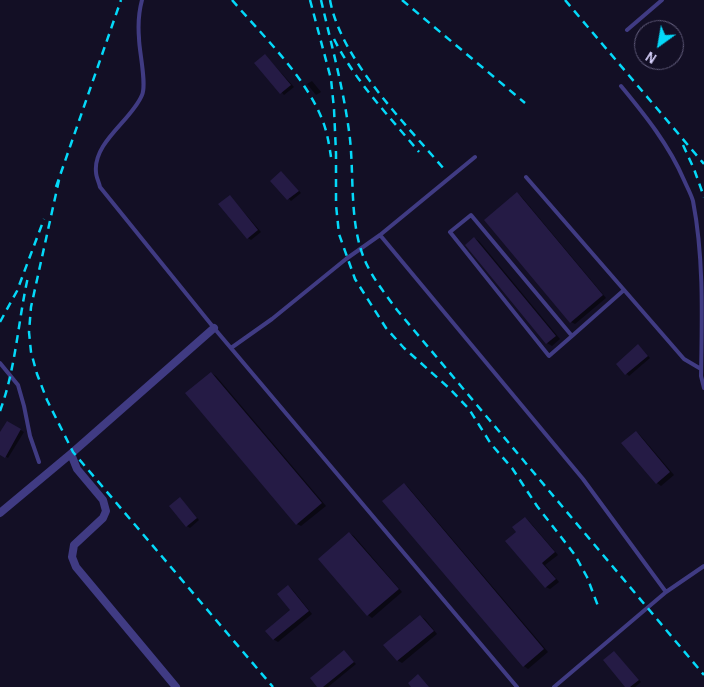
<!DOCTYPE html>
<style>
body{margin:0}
#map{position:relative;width:704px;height:687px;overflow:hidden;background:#130f25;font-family:"Alegreya Sans",sans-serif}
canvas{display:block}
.north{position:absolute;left:634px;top:20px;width:50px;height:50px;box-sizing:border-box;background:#130f25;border:1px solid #625d7c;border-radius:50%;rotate:212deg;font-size:14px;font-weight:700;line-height:20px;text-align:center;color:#d9d3fe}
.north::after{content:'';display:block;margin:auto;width:18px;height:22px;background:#04d9f9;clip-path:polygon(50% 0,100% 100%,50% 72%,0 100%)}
</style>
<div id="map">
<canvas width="704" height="687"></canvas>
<div class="north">N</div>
</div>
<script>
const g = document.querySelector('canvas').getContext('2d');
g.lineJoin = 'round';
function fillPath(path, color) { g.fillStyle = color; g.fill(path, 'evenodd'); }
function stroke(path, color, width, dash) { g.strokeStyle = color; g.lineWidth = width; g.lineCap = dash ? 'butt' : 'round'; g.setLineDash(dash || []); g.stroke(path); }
const shadow = new Path2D(`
 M265,55L294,87L284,95L256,63Z
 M647,60H654L650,63Z
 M312,81L321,92L316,95L307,84Z
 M281,172L301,193L291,201L272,181Z
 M517,194L521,196L606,298L575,324L571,322Z
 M230,196L261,232L251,240L248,238Z
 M474,238L479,241L560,339L552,346L547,343L467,245Z
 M639,346L650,358L629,376L617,364Z
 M211,373L216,376L326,506L301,526L297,524Z
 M7,422L24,432L8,458L0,453V435Z
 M636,432L640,435L674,475L661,486L657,483Z
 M404,484L408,487L548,652L528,669L524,666Z
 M180,498L199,520L190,528L187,526Z
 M525,518L529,521L558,555L545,565L559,582L550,589L546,587L518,532Z
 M349,533L354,536L402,592L372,618L368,615Z
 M288,586L292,589L312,614L278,642L273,639L292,610Z
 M420,616L425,619L437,634L402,663L397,660Z
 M344,652L356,664L328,687H319Z
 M614,652L641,682L635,687H627Z`);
const building = new Path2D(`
 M265,54L291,85L280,94L254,63Z
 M281,171L299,191L287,200L270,181Z
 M517,192L603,295L570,323L484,220Z
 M230,195L258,230L247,239L218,204Z
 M474,237L556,336L546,344L465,245Z
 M638,344L648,356L625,375L616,364Z
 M211,372L322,503L296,525L185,393Z
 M7,421L21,429L5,458L0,455V432Z
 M636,431L670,472L656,484L621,443Z
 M404,483L544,649L523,667L382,501Z
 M180,497L197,518L186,527L169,506Z
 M525,517L555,552L542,563L556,579L545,588L505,541L516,532L512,527Z
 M349,532L399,589L367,616L318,559Z
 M288,585L309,611L273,640L265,631L290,610L277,594Z
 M420,615L434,631L397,661L383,645Z
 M344,650L354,662L323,687H317L310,678Z
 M614,651L639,680L630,687H625L603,660Z
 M418,674L429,687H411L408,683Z`);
const service = new Path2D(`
 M142,0C139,11 138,26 139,38C139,51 147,84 142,95C132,120 93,142 96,172C96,177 99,182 100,187L214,328L517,687
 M627,30L662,0
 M621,86C645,115 669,145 684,180C687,187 691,194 693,201C704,258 702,318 701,376L704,388
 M526,177L684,359L701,369
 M380,235L583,479L666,592
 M572,336L549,356L450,232L471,215L572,336L624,290
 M231,348L272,319L346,259L380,235L475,157
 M0,363L18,385L24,406L30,436L39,462
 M554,687L666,592L704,566`);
const minor = new Path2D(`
 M71,454L77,469L103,500L106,511L103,518L74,545L72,557L76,567L176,687
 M0,513L73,452L214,328`);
const rail = new Path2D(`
 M232,0C262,35 305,76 322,119C327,131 329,144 331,157
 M310,0L331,79L334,109L336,153V205L339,234L355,279L386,328L404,348L449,388L469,409L491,444L512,468L537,506L575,555L587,577L598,606
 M321,0C331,43 343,87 349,131C355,173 348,224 366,263C374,280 386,295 397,310L704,675
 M330,0C341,60 405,123 444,169
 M402,0L525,103
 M565,0L704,164
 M334,39C355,81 389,116 419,152
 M683,145L694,169L704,197
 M59,180L31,307L29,332L31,352L37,374L47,400L73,452L273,687
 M56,187L121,0
 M0,322L17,291L44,219
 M0,411C16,368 18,321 28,277`);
fillPath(shadow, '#0007');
fillPath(building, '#251b45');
stroke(service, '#403b83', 4);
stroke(minor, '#403b83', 8);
stroke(rail, '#04d9f9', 2.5, [8, 6]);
</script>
